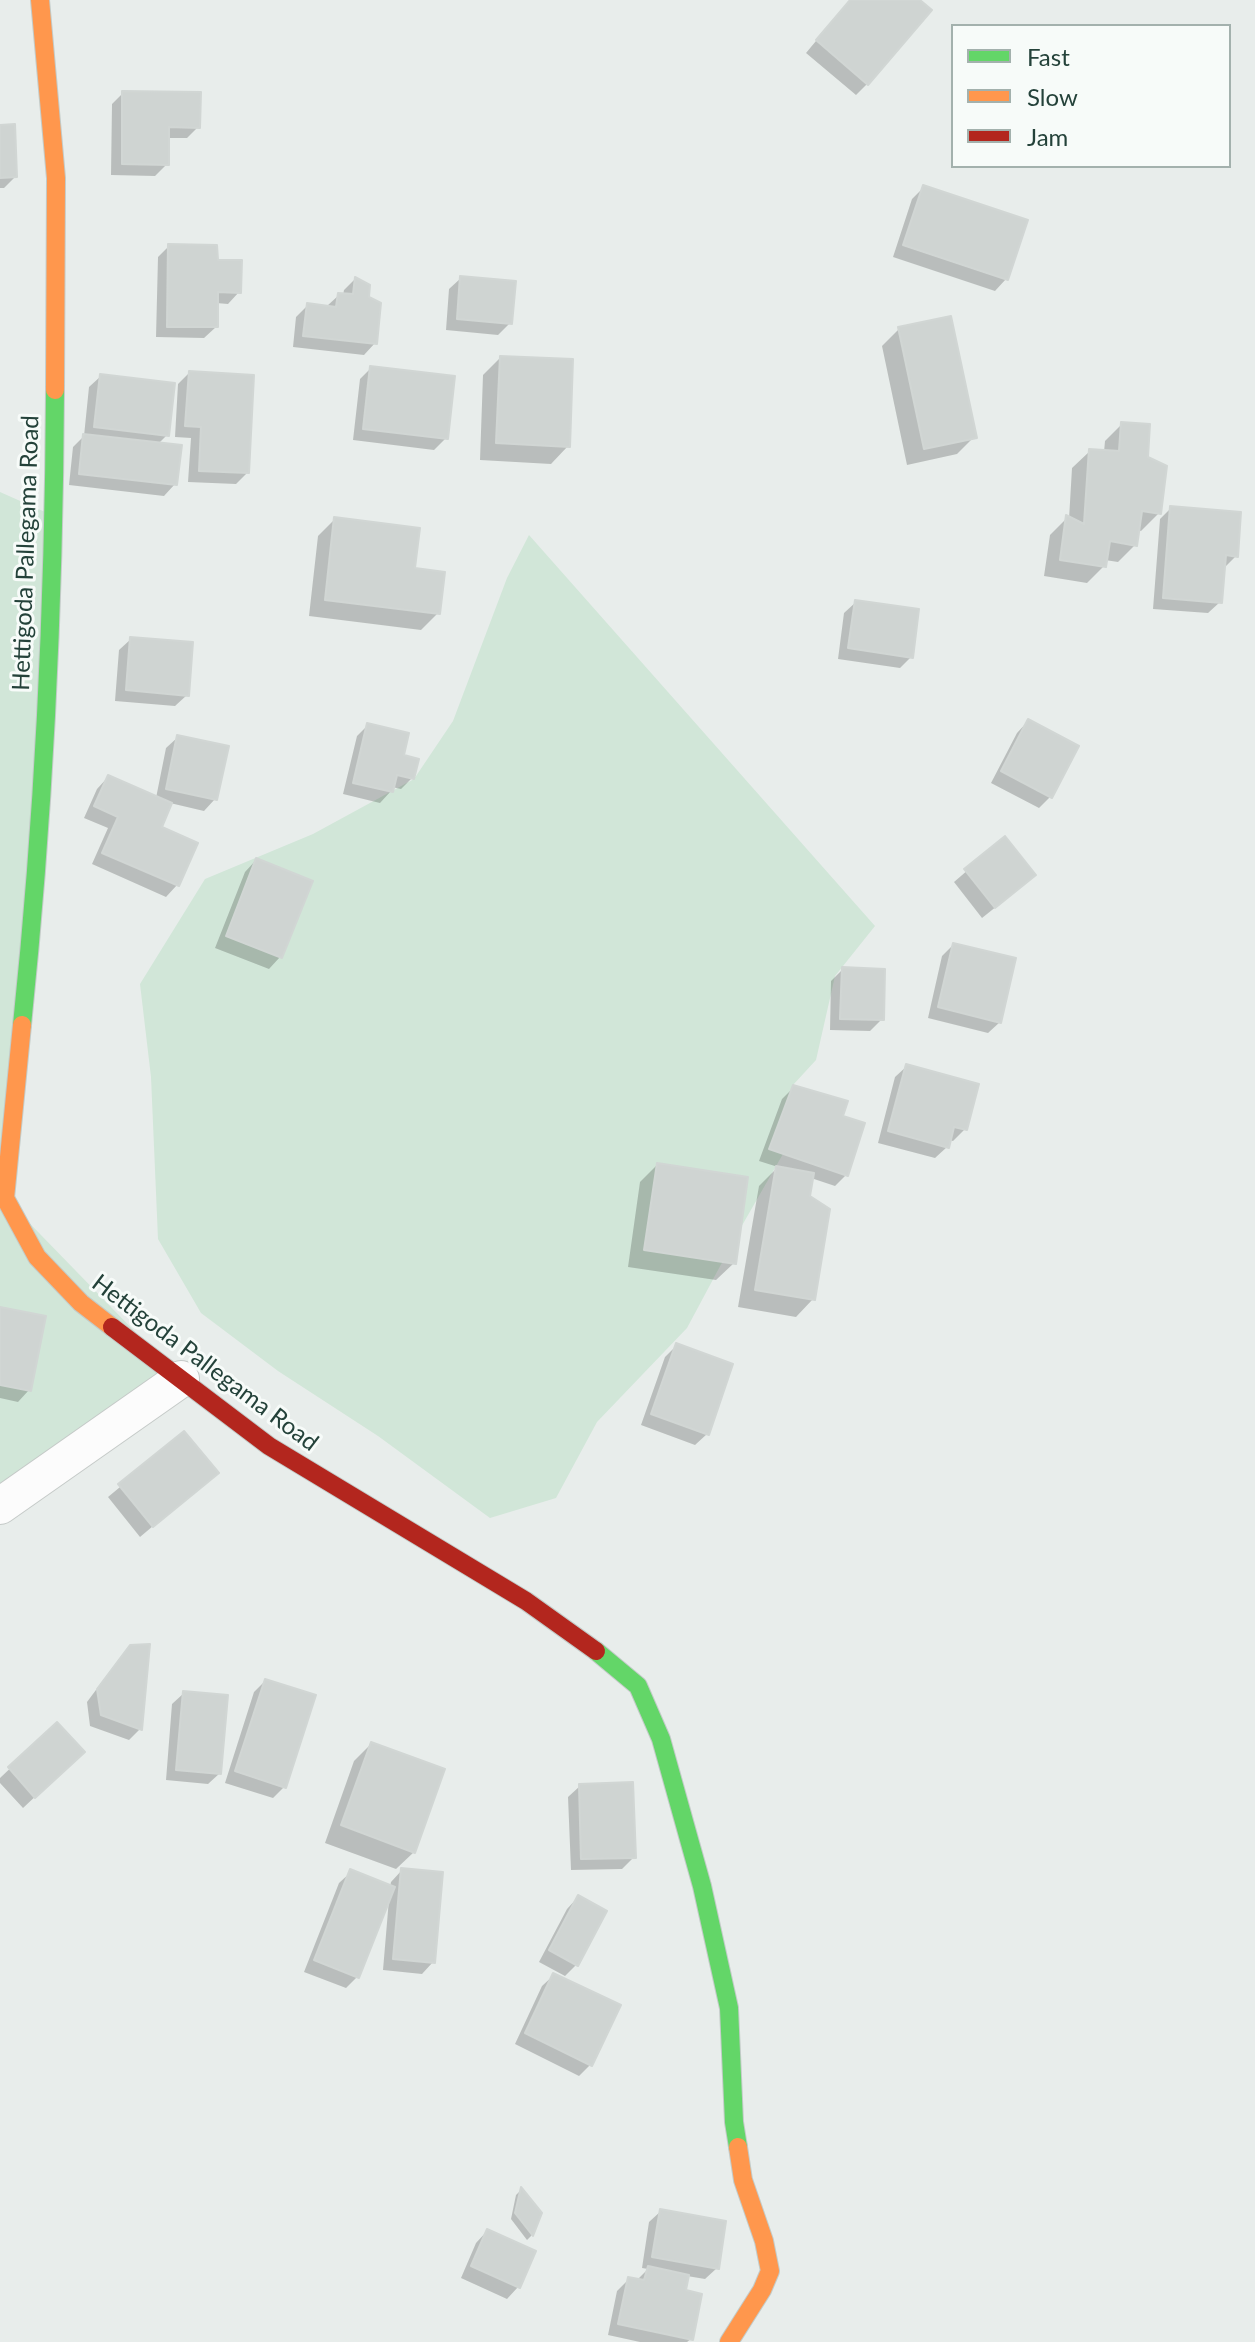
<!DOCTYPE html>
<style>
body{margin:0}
#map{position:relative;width:1255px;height:2342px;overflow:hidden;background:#e8edeb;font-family:Lato,sans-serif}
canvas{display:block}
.legend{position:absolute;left:951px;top:24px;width:280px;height:144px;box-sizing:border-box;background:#f7fbf9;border:2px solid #a3b1ad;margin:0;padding:10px 14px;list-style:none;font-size:24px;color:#24423a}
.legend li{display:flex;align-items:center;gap:16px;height:40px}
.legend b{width:40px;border:2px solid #a3b1ad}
</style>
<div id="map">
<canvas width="1255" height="2342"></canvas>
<ul class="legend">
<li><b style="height:10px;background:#63d668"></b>Fast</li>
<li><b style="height:10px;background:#ff974d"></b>Slow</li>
<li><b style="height:10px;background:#b3261e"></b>Jam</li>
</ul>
</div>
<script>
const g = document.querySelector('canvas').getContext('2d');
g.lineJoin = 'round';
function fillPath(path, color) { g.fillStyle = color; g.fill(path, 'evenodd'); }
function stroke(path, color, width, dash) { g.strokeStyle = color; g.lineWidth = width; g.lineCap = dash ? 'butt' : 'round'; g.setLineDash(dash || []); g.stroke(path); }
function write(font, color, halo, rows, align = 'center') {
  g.font = font + ' Lato,sans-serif'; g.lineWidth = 6; g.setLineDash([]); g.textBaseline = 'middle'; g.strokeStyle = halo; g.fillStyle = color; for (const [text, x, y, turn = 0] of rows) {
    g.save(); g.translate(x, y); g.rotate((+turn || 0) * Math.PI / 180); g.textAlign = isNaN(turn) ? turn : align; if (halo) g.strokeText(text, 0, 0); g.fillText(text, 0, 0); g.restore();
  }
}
const green = new Path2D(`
 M0,492L54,516L5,1198L181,1379L0,1506Z
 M529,535L875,926L835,976L816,1060L793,1085L795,1133L740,1229L687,1328L597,1422L556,1498L490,1518L378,1436L278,1371L201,1313L158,1239L151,1077L140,984L205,879L313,834L414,779L453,721L507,578Z`);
const shadow = new Path2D(`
 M850,0H917L867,84L856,95L806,53Z
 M123,93L198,127L187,138H167V164L155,176L111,175L112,104Z
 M0,127L15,177L4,188H0Z
 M924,187L1006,279L995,291L893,257L912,199Z
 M169,246L216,262L239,292L228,304L216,303V327L204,338L156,337L158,257Z
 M461,278L510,323L498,335L446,330L449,289Z
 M355,279L367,298L375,343L364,355L293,347L296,317L307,306H327L339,295H343L344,290Z
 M899,329L974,437L957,454L907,465L882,346Z
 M500,358L568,446L551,464L480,460L483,375Z
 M371,368L446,438L434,450L353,440L360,379Z
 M189,373L247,473L236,484L188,482L191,438L175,437L178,384Z
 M101,376L167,435L158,444L175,484L164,496L69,485L73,447L84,436L89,387Z
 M1122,424L1159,513L1141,531L1137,530L1135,545L1118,562L1105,560L1104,566L1087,583L1044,576L1050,535L1067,518L1069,519L1072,468L1090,451L1104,452L1105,441Z
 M1171,508L1236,556L1225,567L1220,602L1208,613L1153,609L1160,519Z
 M335,519L413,570L438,613L421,630L309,616L318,536Z
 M856,602L911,657L900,668L838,659L844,613Z
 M131,639L187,695L175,706L115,701L119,650Z
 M1028,721L1076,747L1050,797L1039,808L991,783L1017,733Z
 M368,725L412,778L401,789L392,787L391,791L380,803L343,794L357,736Z
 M178,737L215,799L204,811L170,803L159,828L196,844L177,885L166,897L92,864L108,828L84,818L97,789L108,777L156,798L166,748Z
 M1004,839L1022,886L982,918L954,882Z
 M256,860L280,957L269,969L215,948L245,872Z
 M953,945L1000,1022L988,1033L928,1018L942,956Z
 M843,969L882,1019L870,1031L830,1030L831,981Z
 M907,1066L965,1129L953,1141L949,1140L947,1147L935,1158L878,1143L895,1077Z
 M794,1087L840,1117L846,1175L835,1186L811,1178L808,1197L813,1299L796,1317L738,1307L759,1186L778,1167L759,1161L782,1099Z
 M657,1165L734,1263L716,1280L628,1267L640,1182Z
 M0,1309L29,1390L18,1402L0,1398Z
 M677,1345L707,1434L695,1445L641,1425L665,1357Z
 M184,1434L216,1473L140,1537L108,1497Z
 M131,1647L140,1729L129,1740L90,1726L87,1702L119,1659Z
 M265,1681L284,1787L273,1798L225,1783L254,1692Z
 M184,1693L220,1773L208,1784L166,1780L172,1704Z
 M57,1724L71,1763L23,1808L0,1783V1778Z
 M371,1744L414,1852L396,1869L325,1843L354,1761Z
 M580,1786L634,1857L622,1869L571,1870L568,1797Z
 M402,1870L433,1962L422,1974L383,1970L389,1899L357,1977L346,1988L304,1972L339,1883L351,1872L390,1887L391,1882Z
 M578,1897L576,1965L565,1976L539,1962L567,1909Z
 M554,1975L590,2065L579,2076L515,2044L542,1986Z
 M521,2190L540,2213L532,2235L527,2240L511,2219L516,2195Z
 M661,2211L717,2268L705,2279L687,2276L684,2292L691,2339L687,2342H640L608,2335L617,2291L629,2279L636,2281L648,2269L642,2268L649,2222Z
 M487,2231L518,2287L507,2299L461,2278L476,2243Z`);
const building = new Path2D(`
 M850,0H920L932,10L868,85L816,40Z
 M122,91L201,92L200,128L169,127V165L122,164Z
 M15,124L17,177L0,178V125Z
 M923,185L1028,220L1008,280L903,245Z
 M168,244L217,245L218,260H242L241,293L218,292V327H167Z
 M460,276L516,281L512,324L457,319Z
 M355,277L370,285L369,297L381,303L377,344L303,336L307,303L336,307L338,293L353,294Z
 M951,316L977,438L924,449L898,327Z
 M500,356L573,359L570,447L496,443Z
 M370,366L455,376L448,439L363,429Z
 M189,371L254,375L249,473L199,471L201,427L185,426Z
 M100,374L175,383L169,436L94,427Z
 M1121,422L1150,424L1148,457L1167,466L1161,514L1142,511L1137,546L1110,541L1106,567L1060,560L1066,515L1084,524L1089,449L1119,451Z
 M83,434L182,445L177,485L79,474Z
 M1170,506L1241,512L1238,557L1226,555L1222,603L1163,598Z
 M334,517L420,528L415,568L445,572L440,614L325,600Z
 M855,600L919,609L913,658L848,648Z
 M130,637L193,642L189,696L126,690Z
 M1028,719L1079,746L1052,798L1001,771Z
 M367,723L409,733L404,755L419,759L414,779L397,775L393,792L353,783Z
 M177,735L229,746L217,800L166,789Z
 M108,775L172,803L162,827L198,843L179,886L102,853L118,817L94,806Z
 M1005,836L1036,875L995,908L964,869Z
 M256,858L313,881L282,958L226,936Z
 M953,943L1016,958L1001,1023L938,1007Z
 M842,967L885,969L884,1020L840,1019Z
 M906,1064L979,1084L967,1130L954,1127L949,1148L888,1131Z
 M793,1085L848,1101L843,1116L865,1123L848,1176L769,1149Z
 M657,1163L748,1177L736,1264L644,1250Z
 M776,1166L814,1173L810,1196L830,1209L815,1300L755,1290Z
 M0,1307L46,1316L31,1391L0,1385Z
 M676,1343L733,1364L709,1435L651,1414Z
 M184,1431L219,1473L153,1527L118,1484Z
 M150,1644L142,1730L101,1715L97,1689L130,1645Z
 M265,1679L316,1695L286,1788L235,1771Z
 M183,1691L228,1695L221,1774L176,1770Z
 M57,1722L85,1752L35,1798L8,1767Z
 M371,1742L445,1769L415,1853L341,1825Z
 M633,1782L636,1858L581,1859L579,1784Z
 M401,1868L443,1872L435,1963L393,1959Z
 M350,1869L395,1887L359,1978L314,1960Z
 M578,1895L607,1911L578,1966L549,1950Z
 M553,1973L621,2005L592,2066L525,2033Z
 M521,2187L542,2213L533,2236L515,2213Z
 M660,2209L726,2221L719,2269L652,2257Z
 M487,2229L536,2251L520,2288L471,2266Z
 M648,2266L689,2275L686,2290L702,2294L693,2340L618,2324L628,2277L644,2280Z`);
const street = new Path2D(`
 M0,1506L181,1379`);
const fast = new Path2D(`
 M22,1025C44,815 54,601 55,390
 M596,1651L638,1686L661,1739L702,1886L729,2008L734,2122L738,2147`);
const slow = new Path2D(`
 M40,0L56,178L55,390
 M22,1025L5,1198L37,1257L81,1303L112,1327
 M729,2342L762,2290L770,2271L764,2241L743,2180L738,2147`);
const jam = new Path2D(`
 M112,1327L269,1446L526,1601L596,1651`);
const streetNames = [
 ["Hettigoda Pallegama Road",26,553,-88],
 ["Hettigoda Pallegama Road",205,1363,37]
];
fillPath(green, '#d1e6d8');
fillPath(shadow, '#0003');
fillPath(building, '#cfd4d2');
stroke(building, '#d1d6d4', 2);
stroke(street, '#c5cac8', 38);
stroke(fast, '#c3cbc8', 20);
stroke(slow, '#c3cbc8', 20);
stroke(jam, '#c3cbc8', 20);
stroke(street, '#fcfcfc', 36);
stroke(fast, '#63d668', 18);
stroke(slow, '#ff974d', 18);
stroke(jam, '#b3261e', 18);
write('24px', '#24423a', '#f7fbf9', streetNames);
</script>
